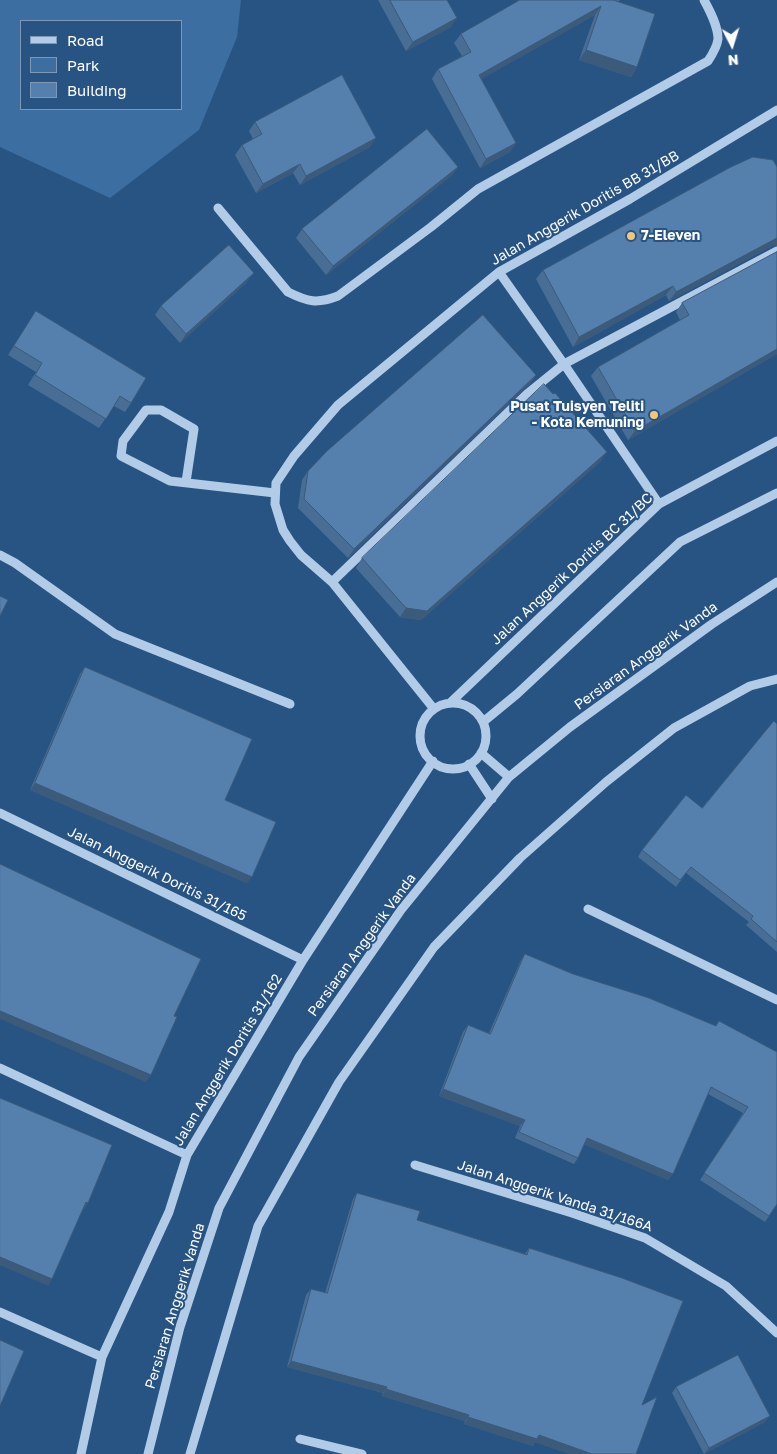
<!DOCTYPE html>
<style>
body{margin:0}
#map{position:relative;width:777px;height:1454px;overflow:hidden;background:#285484;font-family:"Golos Text",sans-serif}
canvas{display:block}
.legend{position:absolute;left:20px;top:20px;width:162px;height:90px;box-sizing:border-box;background:#285484;border:1px solid #7e98b5;margin:0;padding:6px 9px;list-style:none;font-size:15px;color:#fff}
.legend li{display:flex;align-items:center;gap:10px;height:25px}
.legend b{width:25px;border:1px solid #7e98b5}
.north{position:absolute;left:707px;top:20px;width:50px;height:50px;-webkit-text-stroke:4px #285484;paint-order:stroke;rotate:175deg;font-size:14px;font-weight:700;line-height:20px;text-align:center;color:#fff}
.north::after{content:'';display:block;margin:auto;width:18px;height:22px;background:#fff;clip-path:polygon(50% 0,100% 100%,50% 72%,0 100%)}
</style>
<div id="map">
<canvas width="777" height="1454"></canvas>
<ul class="legend">
<li><b style="height:6px;background:#b2cce7"></b>Road</li>
<li><b style="height:14px;background:#3d6ea1"></b>Park</li>
<li><b style="height:14px;background:#5580ae"></b>Building</li>
</ul>
<div class="north">N</div>
</div>
<script>
const g = document.querySelector('canvas').getContext('2d');
g.lineJoin = 'round';
function fillPath(path, color) { g.fillStyle = color; g.fill(path, 'evenodd'); }
function stroke(path, color, width, dash) { g.strokeStyle = color; g.lineWidth = width; g.lineCap = dash ? 'butt' : 'round'; g.setLineDash(dash || []); g.stroke(path); }
function write(font, color, halo, rows, align = 'center') {
  g.font = font + ' "Golos Text",sans-serif'; g.lineWidth = 4; g.setLineDash([]); g.textBaseline = 'middle'; g.strokeStyle = halo; g.fillStyle = color; for (const [text, x, y, turn = 0] of rows) {
    g.save(); g.translate(x, y); g.rotate((+turn || 0) * Math.PI / 180); g.textAlign = isNaN(turn) ? turn : align; if (halo) g.strokeText(text, 0, 0); g.fillText(text, 0, 0); g.restore();
  }
}
const green = new Path2D(`
 M0,0H241L237,37L199,130L110,198L0,147ZM21,21H181V109H21Z`);
const minor = new Path2D(`
 M218,208L288,292C308,302 317,304 338,296L431,227L478,189L708,61C712,55 717,47 718,39C718,26 710,11 704,0
 M499,272L564,364L659,504
 M186,482L194,429L161,410H146L123,441L121,456L170,481L275,493
 M0,555L15,563L115,634L290,704
 M332,582L527,394L564,364L777,251
 M450,703L659,504L777,441
 M420 736a33 33 0 1 1 66 0a33 33 0 1 1-66 0Z
 M434,709L332,582L301,555L290,541L283,530L275,504L276,483L294,456L338,405L499,272L630,199L777,110
 M483,722L517,694L680,542L777,493
 M481,753L509,777
 M469,764L492,799
 M0,813L303,960
 M588,909L777,1000
 M0,1068L187,1155
 M415,1165L572,1213L645,1238L726,1286L777,1333
 M0,1312L102,1357
 M300,1439L362,1454
 M81,1454L102,1357L169,1212L187,1155L303,960L433,761
 M148,1454L180,1327L219,1208L299,1057L401,910L509,777L570,727L712,624L777,582
 M190,1454L258,1226L339,1082L434,947L520,858L606,782L674,728L750,686L777,679`);
const wall = new Path2D(`
 M378,0H447L451,27L406,51Z
 M520,0H620L618,2L637,67L631,77L579,60L595,15L481,79L516,143L510,152L480,168L432,79L438,69L462,56L454,43L461,34Z
 M255,122L370,147L300,185L293,173L256,193L235,155L242,145L253,139L249,131Z
 M458,167L451,176L326,275L296,238L302,229Z
 M777,167V246L774,245L669,301L666,295L573,347L536,279L543,270Z
 M777,252V354L628,440L591,376L598,367L680,320L676,312L682,303Z
 M247,282L180,343L155,315L161,306Z
 M36,311L131,403L125,412L114,406L99,428L28,385L36,372L8,355Z
 M536,375L530,384L348,558L298,508L302,480L308,471Z
 M601,461L421,620L400,617L356,568L362,558Z
 M85,667L247,883L30,790L80,674Z
 M777,724V952L746,925L749,922L686,873L676,887L638,857L642,850L702,808Z
 M525,954L573,974L716,1026L719,1021L777,1052V1204L765,1222L700,1180L743,1113L708,1094L673,1174L668,1180L584,1144L578,1158L574,1164L515,1138L520,1126L439,1096L463,1032L468,1025L489,1033L521,960Z
 M357,1193L417,1220L525,1254L529,1248L642,1405L636,1454H570L535,1442L533,1446L464,1424L465,1421L382,1396L383,1393L287,1367L306,1295L311,1289L325,1293L353,1199Z
 M676,1387L765,1422L704,1454L672,1393Z`);
const shadedWall = new Path2D(`
 M601,6L595,15L473,84L479,75Z
 M457,18L451,27L406,51L413,42Z
 M586,50L637,67L631,77L579,60Z
 M376,138L370,147L300,185L306,176Z
 M516,143L510,152L480,168L486,159Z
 M300,164L293,173L256,193L263,184Z
 M458,167L451,176L326,275L333,266Z
 M777,238V246L774,245L669,301L676,292Z
 M254,273L247,282L180,343L186,334Z
 M673,286L666,295L573,347L579,337Z
 M777,349V354L628,440L635,431Z
 M536,375L530,384L348,558L354,549Z
 M607,452L601,461L421,620L400,617L406,608Z
 M35,783L252,877L247,883L30,790Z
 M0,1011L151,1075L146,1082L0,1019Z
 M443,1089L525,1120L520,1126L439,1096Z
 M587,1138L673,1174L668,1180L583,1144Z
 M86,1202L88,1203L84,1209L82,1208Z
 M0,1257L52,1279L48,1286L0,1265Z
 M291,1361L387,1387L383,1393L287,1367Z
 M386,1389L469,1415L465,1421L382,1396Z
 M770,1416L765,1422L704,1454L709,1448Z
 M468,1417L539,1435L592,1454H570L535,1442L533,1446L464,1424Z`);
const building = new Path2D(`
 M390,0H447L457,18L413,42Z
 M520,0H613L655,14L637,67L586,50L601,6L479,75L516,143L486,159L438,69L471,52L461,34Z
 M342,75L376,138L306,176L300,164L263,184L242,145L262,134L255,122Z
 M427,129L458,167L333,266L302,229Z
 M753,157L773,160L777,167V238L676,292L673,286L579,337L543,270L729,168Z
 M229,245L254,273L186,334L161,306Z
 M777,252V349L635,431L598,367L689,315L682,303Z
 M36,311L146,378L131,403L120,396L106,419L35,375L42,363L14,346Z
 M483,315L536,375L354,549L304,499L308,471L327,451Z
 M544,384L553,394L555,393L607,452L427,611L406,608L362,558Z
 M0,596L8,600L0,616Z
 M85,667L252,739L225,800L276,822L252,877L35,783Z
 M774,721L777,724V942L751,919L753,916L691,867L680,880L642,850L686,795L702,808Z
 M0,864L201,959L174,1016L177,1017L151,1075L0,1011Z
 M525,954L573,974L649,998L716,1026L719,1021L777,1052V1204L769,1216L704,1173L748,1107L711,1087L673,1174L587,1138L578,1158L519,1132L525,1120L443,1089L468,1025L490,1034Z
 M0,1098L112,1145L88,1203L86,1202L52,1279L0,1257Z
 M357,1193L420,1211L417,1220L527,1255L529,1248L622,1278L683,1301L642,1405L657,1397L636,1454H592L539,1435L537,1439L468,1417L469,1415L386,1389L387,1387L291,1361L311,1289L327,1293Z
 M0,1340L24,1351L0,1406Z
 M738,1355L770,1416L709,1448L676,1387Z`);
const markers = [
 [631,236,5,"#efc879"],
 [654,415,5,"#efc879"]
];
const streetNames = [
 ["Jalan Anggerik Doritis BB 31/BB",585,208,-30],
 ["Jalan Anggerik Doritis BC 31/BC",572,569,-43],
 ["Persiaran Anggerik Vanda",646,656,-36],
 ["Jalan Anggerik Doritis 31/165",157,874,26],
 ["Persiaran Anggerik Vanda",362,945,-54],
 ["Jalan Anggerik Doritis 31/162",228,1060,-59],
 ["Jalan Anggerik Vanda 31/166A",555,1196,18],
 ["Persiaran Anggerik Vanda",175,1306,-73]
];
const poiNames = [
 ["7-Eleven",641,236],
 ["Pusat Tuisyen Teliti",644,407,"right"],
 ["- Kota Kemuning",644,423,"right"]
];
fillPath(green, '#3d6ea1');
stroke(minor, '#b2cce7', 9);
fillPath(wall, '#496e96');
fillPath(shadedWall, '#3c5a7a');
fillPath(building, '#5580ae');
stroke(building, '#3c5a7a', 1);
for (const [x, y, r, color] of markers) { const dot = new Path2D(); dot.arc(x, y, r, 0, 2 * Math.PI); g.fillStyle = color; g.fill(dot); stroke(dot, '#285484', 2); }
write('14px', '#fff', '#285484', streetNames);
write('bold 14px', '#fff', '#285484', poiNames, 'left');
</script>
